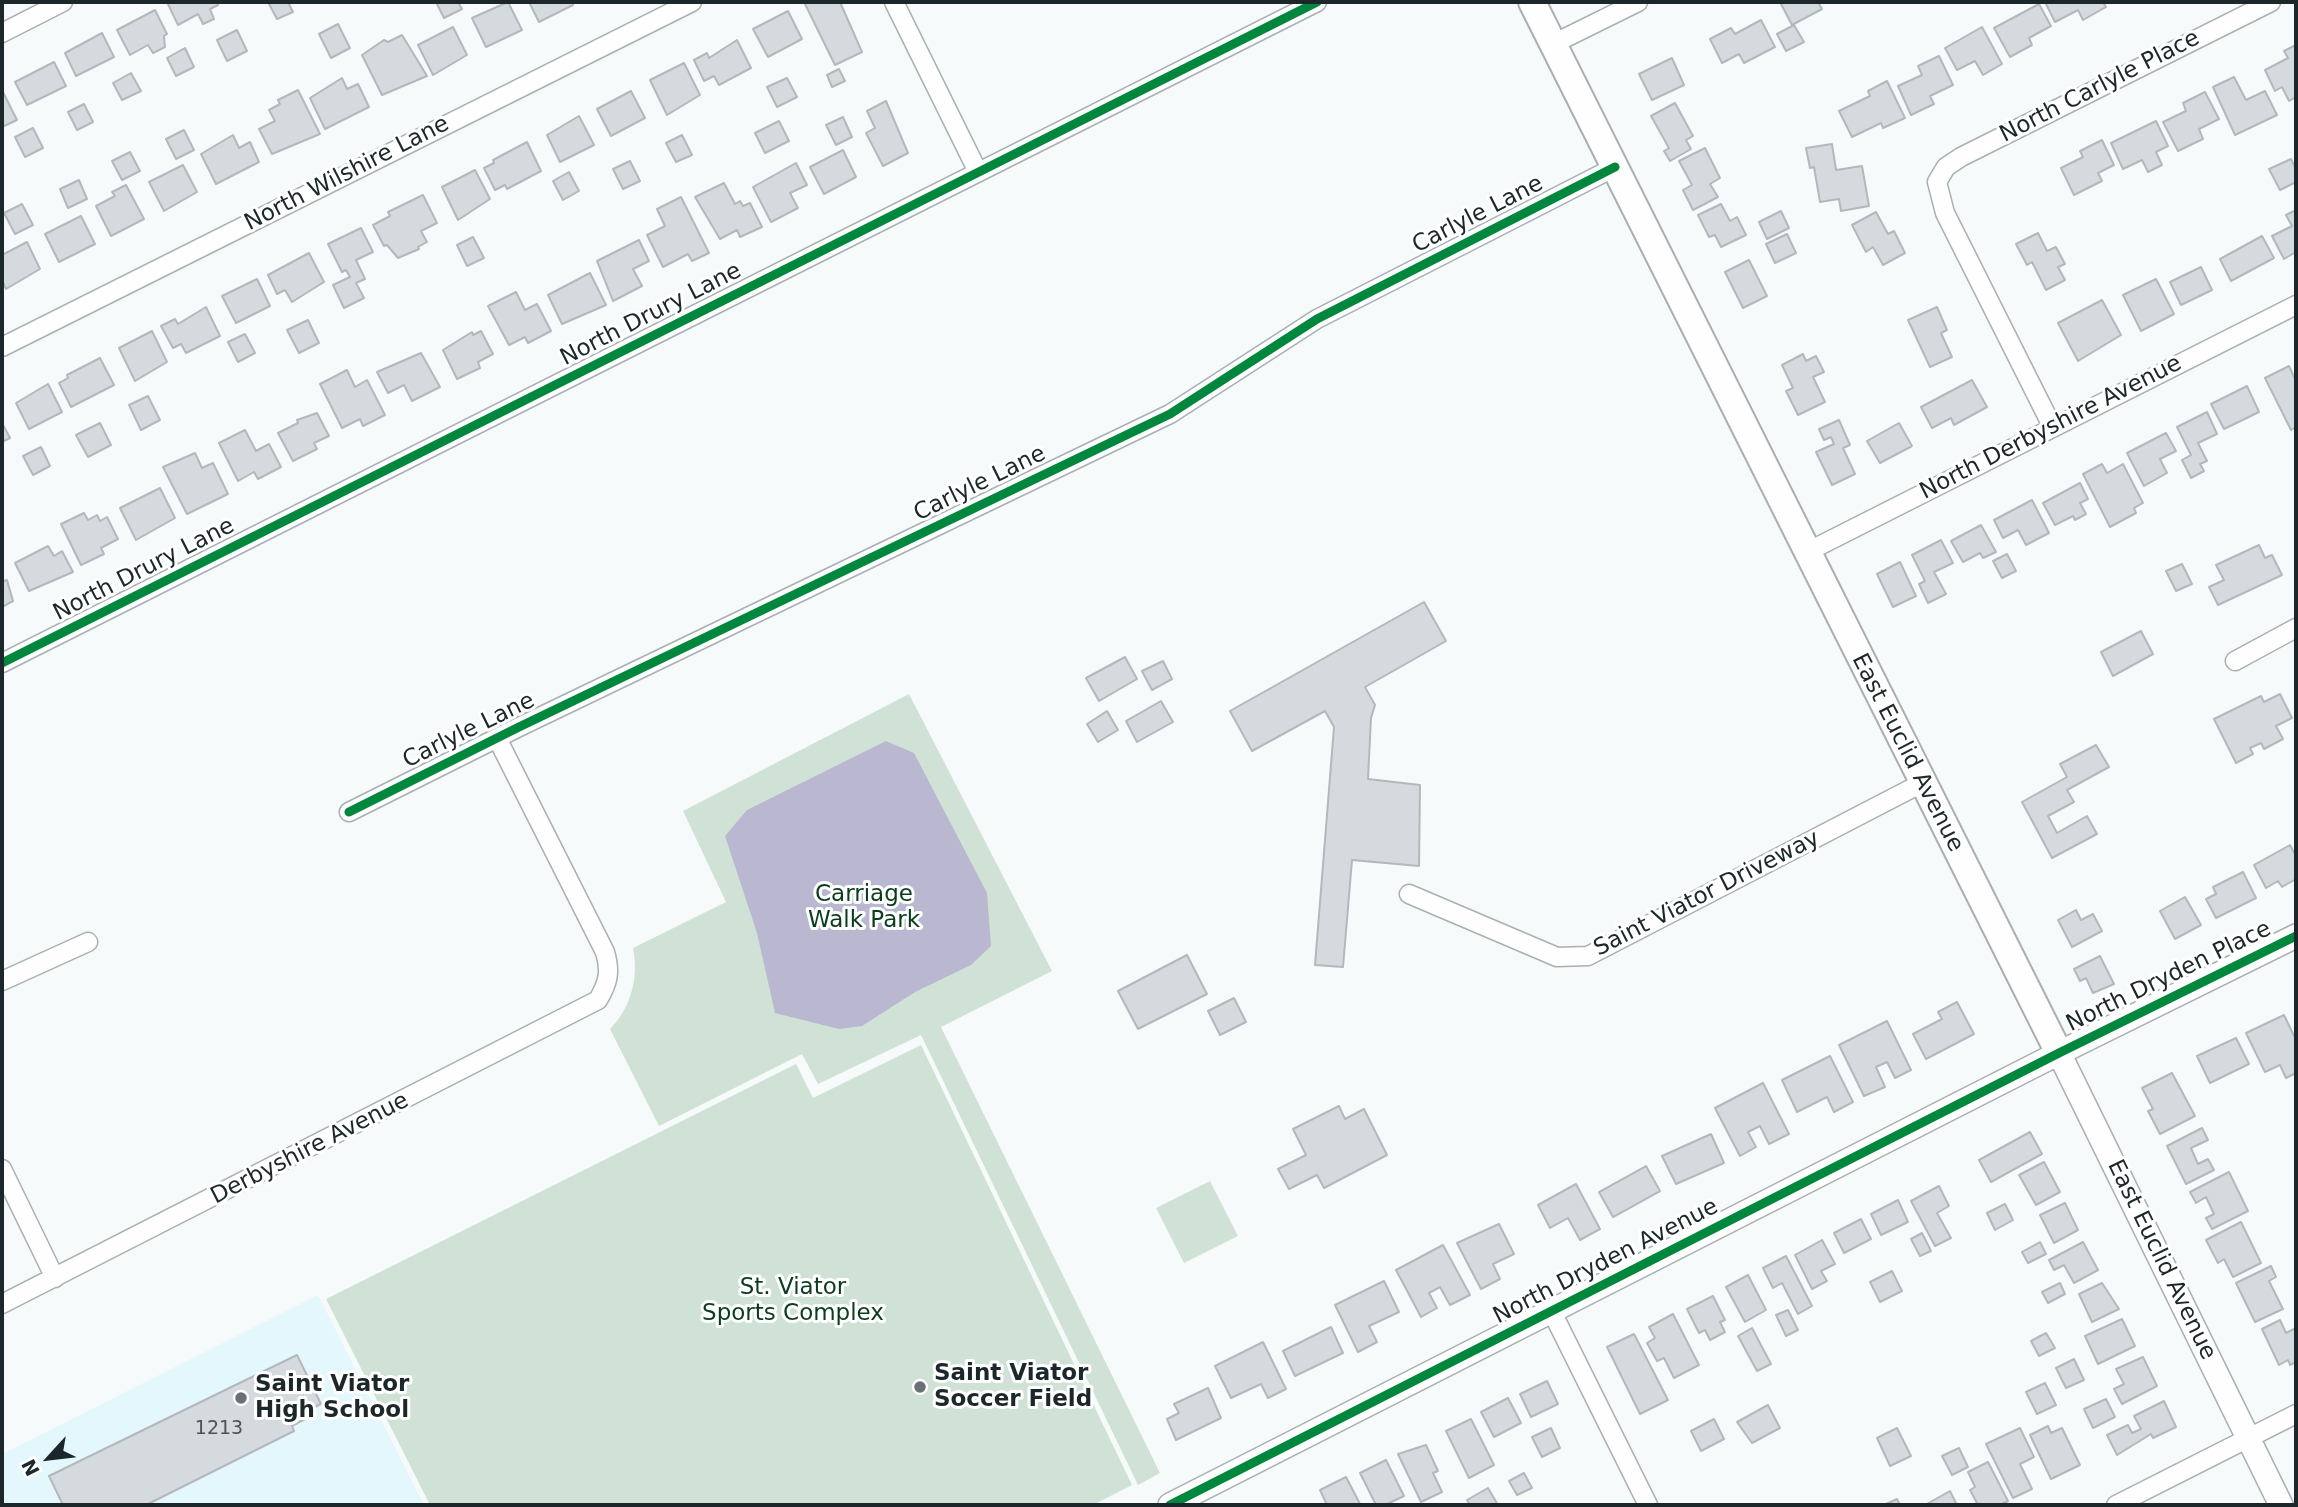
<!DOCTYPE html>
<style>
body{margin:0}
#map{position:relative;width:2298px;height:1507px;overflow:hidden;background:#f7fafb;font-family:"DejaVu Sans",sans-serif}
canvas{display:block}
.frame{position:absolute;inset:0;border:4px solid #1b272a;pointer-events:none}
.north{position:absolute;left:14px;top:1423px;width:70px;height:70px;-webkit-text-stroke:5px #fff;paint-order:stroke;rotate:243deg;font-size:19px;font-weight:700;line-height:28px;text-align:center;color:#1b272a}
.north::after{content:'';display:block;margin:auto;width:24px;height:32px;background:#1b272a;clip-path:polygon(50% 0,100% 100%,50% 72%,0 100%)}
</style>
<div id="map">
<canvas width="2298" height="1507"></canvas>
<div class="frame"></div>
<div class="north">N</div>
</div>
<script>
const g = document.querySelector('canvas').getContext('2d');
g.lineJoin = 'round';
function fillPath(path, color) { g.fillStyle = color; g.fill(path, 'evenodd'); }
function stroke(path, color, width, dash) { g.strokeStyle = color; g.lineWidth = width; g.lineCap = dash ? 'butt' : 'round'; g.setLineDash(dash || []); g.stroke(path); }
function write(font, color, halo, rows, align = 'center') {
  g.font = font + ' "DejaVu Sans",sans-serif'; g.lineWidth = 6; g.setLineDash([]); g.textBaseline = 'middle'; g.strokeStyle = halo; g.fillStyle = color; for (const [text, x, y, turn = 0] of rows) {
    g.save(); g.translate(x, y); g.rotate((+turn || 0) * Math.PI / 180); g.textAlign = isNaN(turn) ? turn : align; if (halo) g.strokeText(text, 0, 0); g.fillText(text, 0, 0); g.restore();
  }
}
const built = new Path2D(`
 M318,1295L424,1505H2V1454Z`);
const green = new Path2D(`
 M909,694L1052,971L941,1027L1160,1473L1138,1485L921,1035L818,1084L802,1054L659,1126L610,1029C631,1008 639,977 633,948L726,902L683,811Z
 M921,1045L1132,1485L1093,1505H430L326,1299L796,1064L813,1098Z
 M1210,1181L1238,1236L1184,1263L1156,1208Z`);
const water = new Path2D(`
 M886,741L914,753L987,893L991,946L971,965L915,992L862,1026L839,1029L775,1013L757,933L725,836L747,810Z`);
const building = new Path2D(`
 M167,2H216L218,5L210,9L214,19L203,24L198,14L178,25Z
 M268,2H288L293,12L277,19Z
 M436,2H458L462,9L444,18Z
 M508,2L522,30L486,47L472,18Z
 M529,2H571L573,5L539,22Z
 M809,2H840L862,52L835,65L805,4Z
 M1780,2H1818L1822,9L1792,25Z
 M2045,2H2103L2106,7L2083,20L2078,10L2055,22Z
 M2039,4L2051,26L2029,38L2032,45L2010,57L1994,28Z
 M155,10L167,34L164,36L165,47L153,53L148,45L130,55L117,30Z
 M788,11L802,39L768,57L753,29Z
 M1761,20L1775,47L1744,63L1739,54L1722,63L1710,39L1731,28L1735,34Z
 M338,24L350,48L331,58L319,34Z
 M1794,25L1804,42L1786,51L1777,34Z
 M453,27L467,55L433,75L418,45Z
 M1982,27L2002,64L1983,75L1975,61L1957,70L1945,48Z
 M237,30L247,51L227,61L217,40Z
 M102,33L114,57L76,76L65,53Z
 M402,35L427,76L382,95L362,55L384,40L388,42Z
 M737,40L751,68L719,85L714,76L704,81L694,60L707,53L709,58Z
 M2296,45V97L2289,101L2282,87L2275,91L2265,70L2288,58L2284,51Z
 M185,48L194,67L176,76L167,58Z
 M1939,56L1953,85L1930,96L1934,104L1911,115L1898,86L1922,75L1918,66Z
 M1672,58L1684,85L1652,100L1639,74Z
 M54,62L66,86L27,105L15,82Z
 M684,63L700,95L667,115L650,80Z
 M839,69L845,81L832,87L827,75Z
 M131,73L141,91L122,100L113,83Z
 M2234,77L2246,100L2265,91L2277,115L2235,135L2213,87Z
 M342,78L347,89L358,84L369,107L325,129L310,98Z
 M787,78L797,97L777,107L767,87Z
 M1887,81L1905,118L1883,128L1881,123L1852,137L1839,111L1870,96L1868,91Z
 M2,90L17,120L2,127Z
 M298,90L320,134L272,154L259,129L275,121L269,110L280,104L278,100Z
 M631,91L645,118L611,136L597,109Z
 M2205,92L2219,119L2199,129L2203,139L2178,151L2163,122L2186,111L2183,103Z
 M886,101L908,153L883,166L866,133L875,128L867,111Z
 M1675,103L1693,136L1686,140L1691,149L1670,161L1664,151L1669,148L1651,116Z
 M84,104L93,122L77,130L68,112Z
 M579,116L594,145L560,162L547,135Z
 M843,117L852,137L836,145L826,125Z
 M779,121L789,141L765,153L755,133Z
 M2156,121L2168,146L2156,152L2162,165L2148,172L2142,160L2123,169L2111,143Z
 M33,128L43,148L25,157L15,137Z
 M184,130L194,150L176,159L166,139Z
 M233,135L239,148L250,142L259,162L216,184L201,154Z
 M682,135L692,155L676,162L666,143Z
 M2102,140L2114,165L2098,173L2102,181L2074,195L2061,168L2083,157L2080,151Z
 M527,142L541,171L507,189L505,185L495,190L484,168L494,163L493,160Z
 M1832,144L1836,170L1862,166L1869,206L1841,211L1839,199L1820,202L1814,167L1810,168L1806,148Z
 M1705,148L1720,178L1710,184L1718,197L1693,210L1683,190L1692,185L1679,161Z
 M843,150L856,177L824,194L810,167Z
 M130,152L140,171L122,180L112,161Z
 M2291,159L2296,169V182L2280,190L2269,169Z
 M630,161L640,181L623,189L613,169Z
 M796,163L807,185L790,193L798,208L771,222L753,187Z
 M183,165L197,192L164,211L149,182Z
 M475,170L490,199L458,220L442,187Z
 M569,172L579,191L563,200L553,181Z
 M79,180L87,199L68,208L60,189Z
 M724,183L735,204L740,201L743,206L750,203L762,227L740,237L737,230L720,239L695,197Z
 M126,185L144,219L111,236L96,206L115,196L112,192Z
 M423,195L437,223L421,231L427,242L418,247L419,249L398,258L387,245L384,246L373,225L390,216L388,212Z
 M681,197L709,253L692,261L688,254L663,267L647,235L665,226L657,209Z
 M22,204L33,225L15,234L4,213Z
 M1721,204L1730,221L1737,217L1746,235L1721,247L1715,235L1709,237L1698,215Z
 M2296,210V252L2284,259L2272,236L2292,226L2286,215Z
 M1781,211L1789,228L1767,239L1759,222Z
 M1876,212L1888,234L1894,231L1905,253L1883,265L1873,247L1866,252L1852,225Z
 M81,216L95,244L59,262L45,234Z
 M361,228L373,252L356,260L365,279L356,283L364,298L344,308L333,285L350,277L346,270L342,272L328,244Z
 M2038,233L2047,251L2056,247L2065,264L2058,267L2065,280L2046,290L2032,262L2027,265L2016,244Z
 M1787,234L1796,253L1775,263L1766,244Z
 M2262,236L2274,258L2231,281L2220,259Z
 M473,237L484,258L467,266L457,245Z
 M639,240L649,261L633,269L642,286L613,301L597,261Z
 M27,242L40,269L6,289L2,280V255Z
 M309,253L324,282L292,302L285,290L277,294L268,275Z
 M1749,260L1767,296L1743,308L1725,272Z
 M2201,267L2212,290L2181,305L2170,282Z
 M590,273L606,305L562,324L548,295Z
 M257,279L270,306L236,323L222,296Z
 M2156,279L2174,314L2141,331L2123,295Z
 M516,292L525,310L537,304L551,331L528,343L525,337L509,345L488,306Z
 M2102,300L2121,335L2078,361L2058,323Z
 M206,307L220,336L186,353L181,344L173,348L161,326L175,319L178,324Z
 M1937,307L1947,330L1941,333L1952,357L1930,367L1908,320Z
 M308,320L319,343L299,353L287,330Z
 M152,331L167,362L135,381L119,348Z
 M481,331L493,354L478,362L480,368L457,379L443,350L472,332L473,335Z
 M245,334L255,353L238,362L228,342Z
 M421,353L440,387L412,401L404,385L388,393L377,372Z
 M1803,354L1806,361L1816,356L1824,372L1813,377L1825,402L1798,415L1786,391L1793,388L1782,365Z
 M100,358L114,385L71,407L59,383L68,378L67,375Z
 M2289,366L2296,381V427L2291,430L2265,378Z
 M347,370L355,387L367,380L385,415L363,426L360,419L342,428L320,384Z
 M1972,380L1987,407L1954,425L1951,418L1932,428L1921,407Z
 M48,384L62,412L29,429L16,403Z
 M2247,386L2259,412L2224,429L2211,404Z
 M148,396L160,420L141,430L129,405Z
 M2207,412L2217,434L2198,443L2207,461L2200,464L2204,471L2191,478L2182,460L2191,455L2177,427Z
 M317,413L329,436L314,443L317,449L293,461L278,433L298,423L297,420Z
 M1839,420L1850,445L1843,448L1855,474L1832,485L1816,452L1834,444L1831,437L1824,440L1819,429Z
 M2,423L10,438L2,442Z
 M100,423L111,445L88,457L76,435Z
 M1899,423L1912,446L1880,463L1867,441Z
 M245,430L256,451L269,444L281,467L258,479L254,472L238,481L219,443Z
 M2166,433L2176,451L2160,459L2167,473L2144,486L2127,453Z
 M41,447L50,466L33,475L23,456Z
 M195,453L202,468L213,463L228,494L187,514L163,467Z
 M2102,464L2107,473L2123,464L2143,503L2134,508L2136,513L2110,527L2083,474Z
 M2080,483L2088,499L2080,503L2086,514L2075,520L2073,516L2055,525L2043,503Z
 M160,488L175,518L136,540L120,508Z
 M2032,500L2049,533L2026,545L2018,530L2003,538L1994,520Z
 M84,513L88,520L97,515L100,521L107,517L118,539L101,548L104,554L81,565L61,524Z
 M1981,525L1996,552L1983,558L1980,553L1963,562L1951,541Z
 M1941,540L1953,563L1934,572L1946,594L1928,603L1919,584L1925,581L1912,555Z
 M2259,545L2265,558L2272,555L2282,575L2218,605L2209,587L2224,580L2216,565Z
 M48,546L54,556L62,551L73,572L29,591L15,563Z
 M2007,554L2016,571L2002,578L1993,561Z
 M1900,562L1916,596L1893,607L1877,574Z
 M2182,564L2192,584L2176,591L2166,571Z
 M2,578L3,581L7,580L13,601L2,607Z
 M1424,602L1446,641L1365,687L1375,705L1371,718L1368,779L1420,785L1419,866L1352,860L1343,967L1315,965L1334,727L1325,711L1252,751L1230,711Z
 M2141,631L2153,654L2113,676L2101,652Z
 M1125,657L1137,679L1099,701L1086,678Z
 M1163,661L1172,679L1152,690L1142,671Z
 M2280,694L2292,718L2276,726L2283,739L2264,749L2261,743L2250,748L2253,754L2236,763L2214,719L2261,696L2264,702Z
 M1161,701L1173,722L1137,742L1126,721Z
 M1107,711L1118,730L1098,742L1087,724Z
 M2096,745L2109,767L2067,790L2074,802L2048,816L2057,833L2087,816L2097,834L2052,858L2022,802L2067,777L2060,764Z
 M2290,845L2296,856V879L2282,887L2278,881L2266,888L2254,865Z
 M2243,872L2256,898L2216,918L2206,899L2216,894L2213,887Z
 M2185,897L2201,925L2175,939L2160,911Z
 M2076,910L2081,920L2093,914L2102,931L2072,947L2058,920Z
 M1187,955L1207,994L1138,1029L1118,991Z
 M2100,956L2114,984L2093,993L2086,978L2080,981L2074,969Z
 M1234,998L1246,1022L1220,1035L1208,1011Z
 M1957,1002L1974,1034L1926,1059L1913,1034L1942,1019L1938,1012Z
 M2284,1015L2296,1040V1073L2286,1078L2280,1065L2265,1072L2246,1033Z
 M1887,1021L1911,1070L1895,1078L1887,1062L1876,1067L1885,1087L1864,1096L1839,1045Z
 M2236,1038L2249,1064L2210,1083L2197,1056Z
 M1830,1056L1853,1102L1834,1112L1827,1097L1797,1112L1782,1080Z
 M2172,1073L2195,1116L2160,1134L2148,1111L2153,1109L2142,1088Z
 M1763,1083L1789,1134L1769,1144L1760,1126L1748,1132L1756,1147L1740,1156L1715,1108Z
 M1339,1106L1345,1119L1364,1109L1387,1155L1324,1188L1317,1175L1289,1189L1278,1169L1306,1155L1293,1129Z
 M2202,1128L2208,1140L2191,1148L2198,1164L2208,1159L2214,1170L2186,1184L2167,1146Z
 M2030,1132L2042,1154L1991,1182L1979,1160Z
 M1711,1134L1724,1163L1676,1184L1662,1156Z
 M2044,1162L2060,1192L2036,1205L2019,1175Z
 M1646,1166L1660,1191L1613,1217L1599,1192Z
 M2229,1172L2248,1211L2212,1229L2206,1218L2214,1214L2206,1197L2196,1203L2190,1192Z
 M1576,1184L1600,1229L1580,1240L1568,1218L1550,1228L1538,1205Z
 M1939,1186L1949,1206L1937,1213L1951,1238L1935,1246L1911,1201Z
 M1898,1200L1908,1222L1881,1235L1871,1214Z
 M2065,1203L2078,1230L2054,1243L2040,1215Z
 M2005,1204L2013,1220L1995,1230L1987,1213Z
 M1861,1219L1871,1239L1844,1253L1834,1233Z
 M2241,1222L2261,1263L2233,1277L2224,1259L2218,1263L2206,1240Z
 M1499,1224L1514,1254L1493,1264L1500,1279L1481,1289L1457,1243Z
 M1922,1233L1931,1251L1920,1256L1911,1239Z
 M1822,1240L1835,1264L1821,1271L1827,1281L1812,1289L1795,1255Z
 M2040,1242L2046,1254L2028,1263L2022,1252Z
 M2083,1242L2098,1270L2074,1283L2064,1265L2054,1270L2049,1260Z
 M1443,1245L1470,1295L1450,1305L1440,1287L1429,1293L1437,1308L1421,1317L1396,1270Z
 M1786,1256L1812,1306L1798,1314L1782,1283L1773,1288L1763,1268Z
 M2271,1266L2276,1277L2269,1281L2283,1309L2255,1322L2236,1283Z
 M1892,1271L1902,1291L1880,1302L1870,1282Z
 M1748,1275L1766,1310L1745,1322L1726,1287Z
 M1384,1281L1399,1312L1369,1326L1377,1342L1358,1352L1335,1305Z
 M2060,1283L2065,1294L2048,1303L2042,1292Z
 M2102,1283L2119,1309L2092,1322L2079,1294Z
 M1713,1296L1725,1320L1720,1322L1725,1332L1710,1340L1705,1330L1699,1333L1687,1309Z
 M1788,1310L1798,1330L1786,1336L1776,1315Z
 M1673,1314L1699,1365L1674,1378L1664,1358L1657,1361L1647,1343L1655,1338L1649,1327Z
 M2122,1319L2135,1346L2098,1364L2085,1336Z
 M2280,1320L2286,1333L2296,1328V1362L2290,1365L2288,1360L2279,1365L2262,1329Z
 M1331,1327L1343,1353L1295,1376L1283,1351Z
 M1752,1328L1771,1364L1757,1371L1738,1336Z
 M2046,1333L2055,1348L2039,1356L2031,1341Z
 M1634,1334L1668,1400L1640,1414L1607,1347Z
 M1263,1342L1286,1389L1268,1398L1261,1384L1231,1398L1215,1366Z
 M297,1355L321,1404L302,1413L305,1419L292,1426L294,1431L146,1505H63L49,1476Z
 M2143,1357L2157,1386L2122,1404L2114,1389L2124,1384L2116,1369Z
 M2074,1359L2084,1380L2066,1388L2056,1368Z
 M1547,1381L1558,1404L1531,1417L1520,1394Z
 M2045,1383L2056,1405L2037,1414L2026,1392Z
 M1208,1388L1221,1418L1176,1440L1167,1419L1179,1413L1174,1404Z
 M1508,1398L1521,1423L1494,1437L1481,1412Z
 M2106,1399L2115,1417L2093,1428L2084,1409Z
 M2164,1401L2176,1427L2153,1438L2151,1434L2117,1455L2107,1435L2128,1425L2132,1433L2141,1429L2134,1416Z
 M1768,1405L1780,1428L1752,1443L1737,1422Z
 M1471,1419L1494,1465L1469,1478L1446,1431Z
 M1714,1419L1724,1439L1701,1451L1691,1431Z
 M2048,1426L2051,1433L2062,1428L2080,1465L2051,1479L2030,1435Z
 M1551,1428L1560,1448L1542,1457L1532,1437Z
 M1897,1428L1911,1456L1890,1466L1877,1438Z
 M2020,1428L2034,1457L2020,1464L2032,1489L2013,1498L1986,1444Z
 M1426,1445L1438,1471L1433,1473L1442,1492L1421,1502L1398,1454Z
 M1959,1448L1968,1467L1952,1475L1942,1456Z
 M1386,1460L1404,1496L1385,1505H1376L1360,1473Z
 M1988,1462L2008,1501L2000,1505H1978L1970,1490L1975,1487L1968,1472Z
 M1524,1473L1532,1488L1517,1495L1509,1481Z
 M1346,1477L1360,1504L1327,1505L1320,1490Z
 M1488,1488L1498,1505H1470L1467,1500Z
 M1950,1491L1957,1505H1925Z
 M1897,1499L1900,1505H1884Z`);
const minor = new Path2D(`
 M894,2L978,172
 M2,33L63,2
 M1553,44L1638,2
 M2,347L692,2
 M2052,426L1945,213L1937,182L1946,167L1961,157L2271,2
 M1807,552L2296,305
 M2235,661L2296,628
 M2,663L1317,2
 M349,812L519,727L1170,414L1317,319L1615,167
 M1409,894L1557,957L1588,956L1922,783
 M2,981L88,942
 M2,1169L55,1278
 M2,1304L598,1000C608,983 611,972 605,952L497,738
 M1552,1312L1648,1505
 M2116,1505L2296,1414`);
const tertiary = new Path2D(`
 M2059,1053L2281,1505
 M1170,1505L2059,1053L2296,936`);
const secondary = new Path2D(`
 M1532,2L2059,1053`);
const cycleway = new Path2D(`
 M2,663L1317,2
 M349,812L519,727L1170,414L1317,319L1615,167
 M1170,1505L2059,1053L2296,936`);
const markers = [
 [920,1387,7,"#687173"],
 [241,1398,7,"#687173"]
];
const numberNames = [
 ["1213",219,1429]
];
const streetNames = [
 ["North Carlyle Place",2100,87,-27],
 ["North Wilshire Lane",347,174,-27],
 ["Carlyle Lane",1478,215,-27],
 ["North Drury Lane",651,315,-27],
 ["North Derbyshire Avenue",2051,428,-27],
 ["Carlyle Lane",980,484,-26],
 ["North Drury Lane",144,570,-27],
 ["Carlyle Lane",469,731,-26],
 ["East Euclid Avenue",1907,753,63],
 ["Saint Viator Driveway",1707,894,-27],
 ["North Dryden Place",2169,977,-26],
 ["Derbyshire Avenue",310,1149,-27],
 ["East Euclid Avenue",2161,1260,64],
 ["North Dryden Avenue",1606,1262,-27]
];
const parkNames = [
 ["Carriage",864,895],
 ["Walk Park",864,921],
 ["St. Viator",793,1288],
 ["Sports Complex",793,1314]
];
const poiNames = [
 ["Saint Viator",934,1374],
 ["Soccer Field",934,1400],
 ["Saint Viator",255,1385],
 ["High School",255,1411]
];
fillPath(built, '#e4f7fd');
fillPath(green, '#d0e2d6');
fillPath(water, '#b9b8d0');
fillPath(building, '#d5dade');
stroke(building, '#b3b8bc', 2);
stroke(minor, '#a9b0b2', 21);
stroke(tertiary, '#a9b0b2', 26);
stroke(secondary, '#a9b0b2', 30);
stroke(minor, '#fefefe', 18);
stroke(tertiary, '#fefefe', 23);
stroke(secondary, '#fefefe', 26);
stroke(cycleway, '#00873e', 9);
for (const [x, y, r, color] of markers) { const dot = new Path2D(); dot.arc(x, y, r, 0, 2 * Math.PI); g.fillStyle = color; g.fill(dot); stroke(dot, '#fff', 2.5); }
write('19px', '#4a5457', null, numberNames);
write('23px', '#1b272a', '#fff', streetNames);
write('23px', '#093d1b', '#fff', parkNames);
write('bold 23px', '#1b272a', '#fff', poiNames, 'left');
</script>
